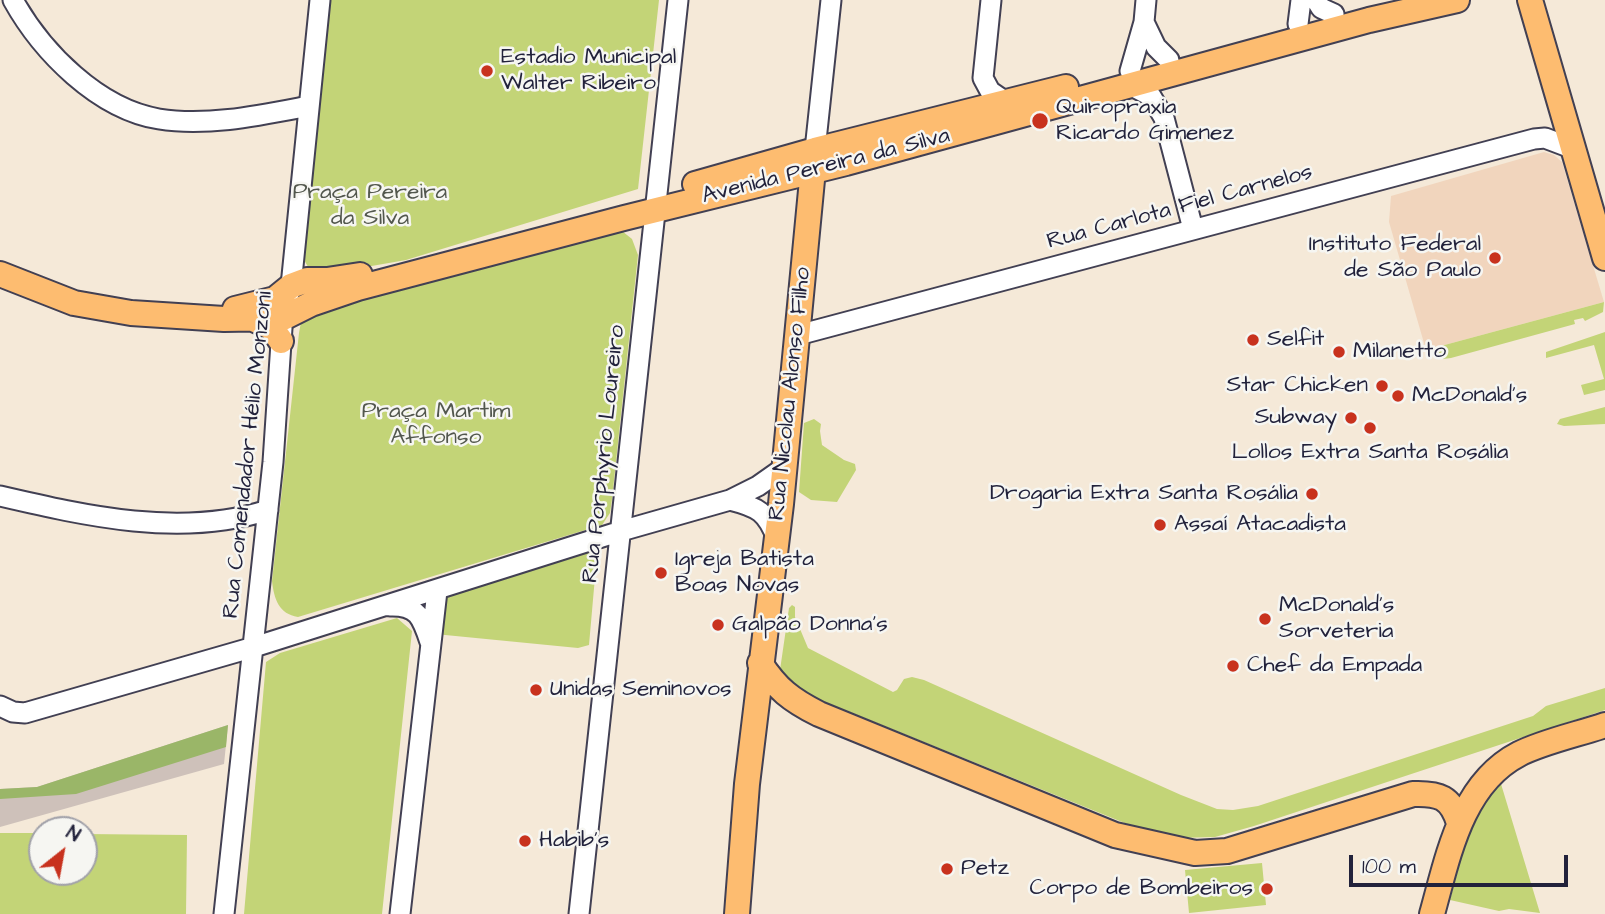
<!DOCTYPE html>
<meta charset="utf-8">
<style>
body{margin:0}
#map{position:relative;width:1605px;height:914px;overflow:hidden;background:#f5e9d8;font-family:"Architects Daughter",sans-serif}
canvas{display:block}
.north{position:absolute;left:28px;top:816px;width:70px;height:70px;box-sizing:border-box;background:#f6f6f2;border:2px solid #a1a1a9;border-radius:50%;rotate:31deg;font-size:19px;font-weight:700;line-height:28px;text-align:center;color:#22223b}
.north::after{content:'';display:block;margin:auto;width:24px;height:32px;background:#c8321e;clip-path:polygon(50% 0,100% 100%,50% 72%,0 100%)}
.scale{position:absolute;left:1349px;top:855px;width:219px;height:32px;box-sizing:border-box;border:4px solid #22223b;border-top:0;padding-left:9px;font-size:21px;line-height:24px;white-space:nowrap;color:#22223b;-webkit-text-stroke:5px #f6f6f2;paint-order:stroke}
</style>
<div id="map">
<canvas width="1605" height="914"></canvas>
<div class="north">N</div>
<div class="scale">100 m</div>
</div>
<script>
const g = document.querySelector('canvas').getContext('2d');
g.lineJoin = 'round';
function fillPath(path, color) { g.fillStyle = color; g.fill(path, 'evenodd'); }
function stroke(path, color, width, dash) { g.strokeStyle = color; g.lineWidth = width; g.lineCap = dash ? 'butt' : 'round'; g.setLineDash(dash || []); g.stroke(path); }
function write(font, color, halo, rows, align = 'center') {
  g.font = font + ' "Architects Daughter",sans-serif'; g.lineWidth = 5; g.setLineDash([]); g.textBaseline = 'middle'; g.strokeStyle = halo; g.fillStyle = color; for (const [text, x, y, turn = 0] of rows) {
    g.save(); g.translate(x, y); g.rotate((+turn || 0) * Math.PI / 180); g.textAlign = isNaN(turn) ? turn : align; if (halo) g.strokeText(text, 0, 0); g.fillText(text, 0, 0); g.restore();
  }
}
const built = new Path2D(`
 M1544,152L1554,155L1562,162L1604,302L1426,350L1389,222L1391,196Z`);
const industrial = new Path2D(`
 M228,725L224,764L0,827V789L37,787Z`);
const green = new Path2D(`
 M329,0H659L638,189L406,260L320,275L310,270L304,260Z
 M622,231L632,239L638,255L612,499L610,513L602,525L298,617C279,614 274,599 272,581L299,333L301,322L306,315L608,232Z
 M1604,302L1603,312L1585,321L1583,318L1574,320L1575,324L1451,358L1443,359L1426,350Z
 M1605,332V390L1584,395L1581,385L1604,379L1594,345L1546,358V352Z
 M1605,407V424L1564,426L1557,424L1560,419Z
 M814,419L821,424L820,431L822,445L844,460L855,464L856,470L837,502L811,500L799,492L804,423Z
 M598,543L589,645L578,648L435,634L440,594Z
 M792,605L795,607V617L808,648L893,692L897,690L904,679L912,677L924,680L1181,795L1217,809L1233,810L1258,806L1533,716L1546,706L1605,688V710L1254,826L1215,837L1178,838L1137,828L800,692L785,682L780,670L789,608Z
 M397,618L412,631L382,914H244L266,662L280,653Z
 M1498,774L1540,913L1509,909L1499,911L1450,900L1472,817Z
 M0,833H42V872H84V834L187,835L186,914H0Z
 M1262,863L1266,905L1189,913L1185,870Z`);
const forest = new Path2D(`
 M228,725L226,747L76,794L0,799V789L37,787Z`);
const minor = new Path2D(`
 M13,0C42,52 98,109 159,119C207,127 262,115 309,106
 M991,0L983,78L990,91L1006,102
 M1316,0L1321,8L1334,14
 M1144,22L1156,47L1169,60
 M1298,24L1301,0
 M1130,71L1144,22L1146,0
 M1132,86L1151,96L1164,118L1193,229
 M815,150L831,0
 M288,298L291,286L320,0
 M798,335L1534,139L1545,138L1574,149
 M0,496C86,516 182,538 268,510
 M730,500C758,507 767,512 777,539
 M390,606C418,605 422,618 430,642
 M0,706L13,712L25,713L254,647L621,531L730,500L758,486L785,467
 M224,914L273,462L282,328
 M400,914L437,591
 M579,914L678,0`);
const major = new Path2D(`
 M1530,0L1605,258
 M695,184L815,150L1066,87
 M0,274L74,303L131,313L224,319L283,318L311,304L358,288L624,218L846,163L1369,20L1457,0
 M235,309L275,299L291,286L307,280H327L360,275
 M251,318L271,327L281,341
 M760,663C777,689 791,700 819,714L1115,835L1195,853L1227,851L1413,794C1439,793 1451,797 1459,823
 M737,914L747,784L781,504L814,159
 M1432,914C1448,857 1461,784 1519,754C1542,742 1579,734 1605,725`);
const markers = [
 [487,71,7,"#c8321e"],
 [1040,121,9,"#c8321e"],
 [1495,258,7,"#c8321e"],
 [1253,340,7,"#c8321e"],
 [1339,352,7,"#c8321e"],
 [1382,386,7,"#c8321e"],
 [1398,396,7,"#c8321e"],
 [1351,418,7,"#c8321e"],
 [1370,428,7,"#c8321e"],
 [1312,494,7,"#c8321e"],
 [1160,525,7,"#c8321e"],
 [661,573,7,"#c8321e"],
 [1265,619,7,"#c8321e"],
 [718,625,7,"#c8321e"],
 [1233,666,7,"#c8321e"],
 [536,690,7,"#c8321e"],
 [525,841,7,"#c8321e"],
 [947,869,7,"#c8321e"],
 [1267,889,7,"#c8321e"]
];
const poiNames = [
 ["Estadio Municipal",501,58],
 ["Walter Ribeiro",501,84],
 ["Quiropraxia",1056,108],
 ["Ricardo Gimenez",1056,134],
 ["Instituto Federal",1481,245,"right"],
 ["de São Paulo",1481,271,"right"],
 ["Selfit",1267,340],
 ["Milanetto",1353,352],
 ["Star Chicken",1368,386,"right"],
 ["McDonald's",1412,396],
 ["Subway",1337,418,"right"],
 ["Lollos Extra Santa Rosália",1370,453,"center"],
 ["Drogaria Extra Santa Rosália",1298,494,"right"],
 ["Assaí Atacadista",1174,525],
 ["Igreja Batista",675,560],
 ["Boas Novas",675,586],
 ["McDonald's",1279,606],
 ["Sorveteria",1279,632],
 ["Galpão Donna's",732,625],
 ["Chef da Empada",1247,666],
 ["Unidas Seminovos",550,690],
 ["Habib's",539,841],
 ["Petz",961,869],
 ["Corpo de Bombeiros",1253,889,"right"]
];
const streetNames = [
 ["Avenida Pereira da Silva",826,167,-14],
 ["Rua Carlota Fiel Carnelos",1180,208,-15],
 ["Rua Nicolau Alonso Filho",791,394,-84],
 ["Rua Porphyrio Loureiro",605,454,-84],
 ["Rua Comendador Hélio Monzoni",249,455,-84]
];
const parkNames = [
 ["Praça Pereira",370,193],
 ["da Silva",370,219],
 ["Praça Martim",436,412],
 ["Affonso",436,438]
];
fillPath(built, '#f1d5bd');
fillPath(industrial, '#cec1ba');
fillPath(green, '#c3d477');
fillPath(forest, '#9ab668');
stroke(minor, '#424053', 23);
stroke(major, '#424053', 28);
stroke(minor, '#fff', 19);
stroke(major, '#fdbc70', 24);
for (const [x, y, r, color] of markers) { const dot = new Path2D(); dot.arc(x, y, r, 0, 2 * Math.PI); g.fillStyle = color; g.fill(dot); stroke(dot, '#f6f6f2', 2.5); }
write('23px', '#22223b', '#f6f6f2', poiNames, 'left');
write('23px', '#22223b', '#f6f6f2', streetNames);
write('23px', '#52574d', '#f6f6f2', parkNames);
</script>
